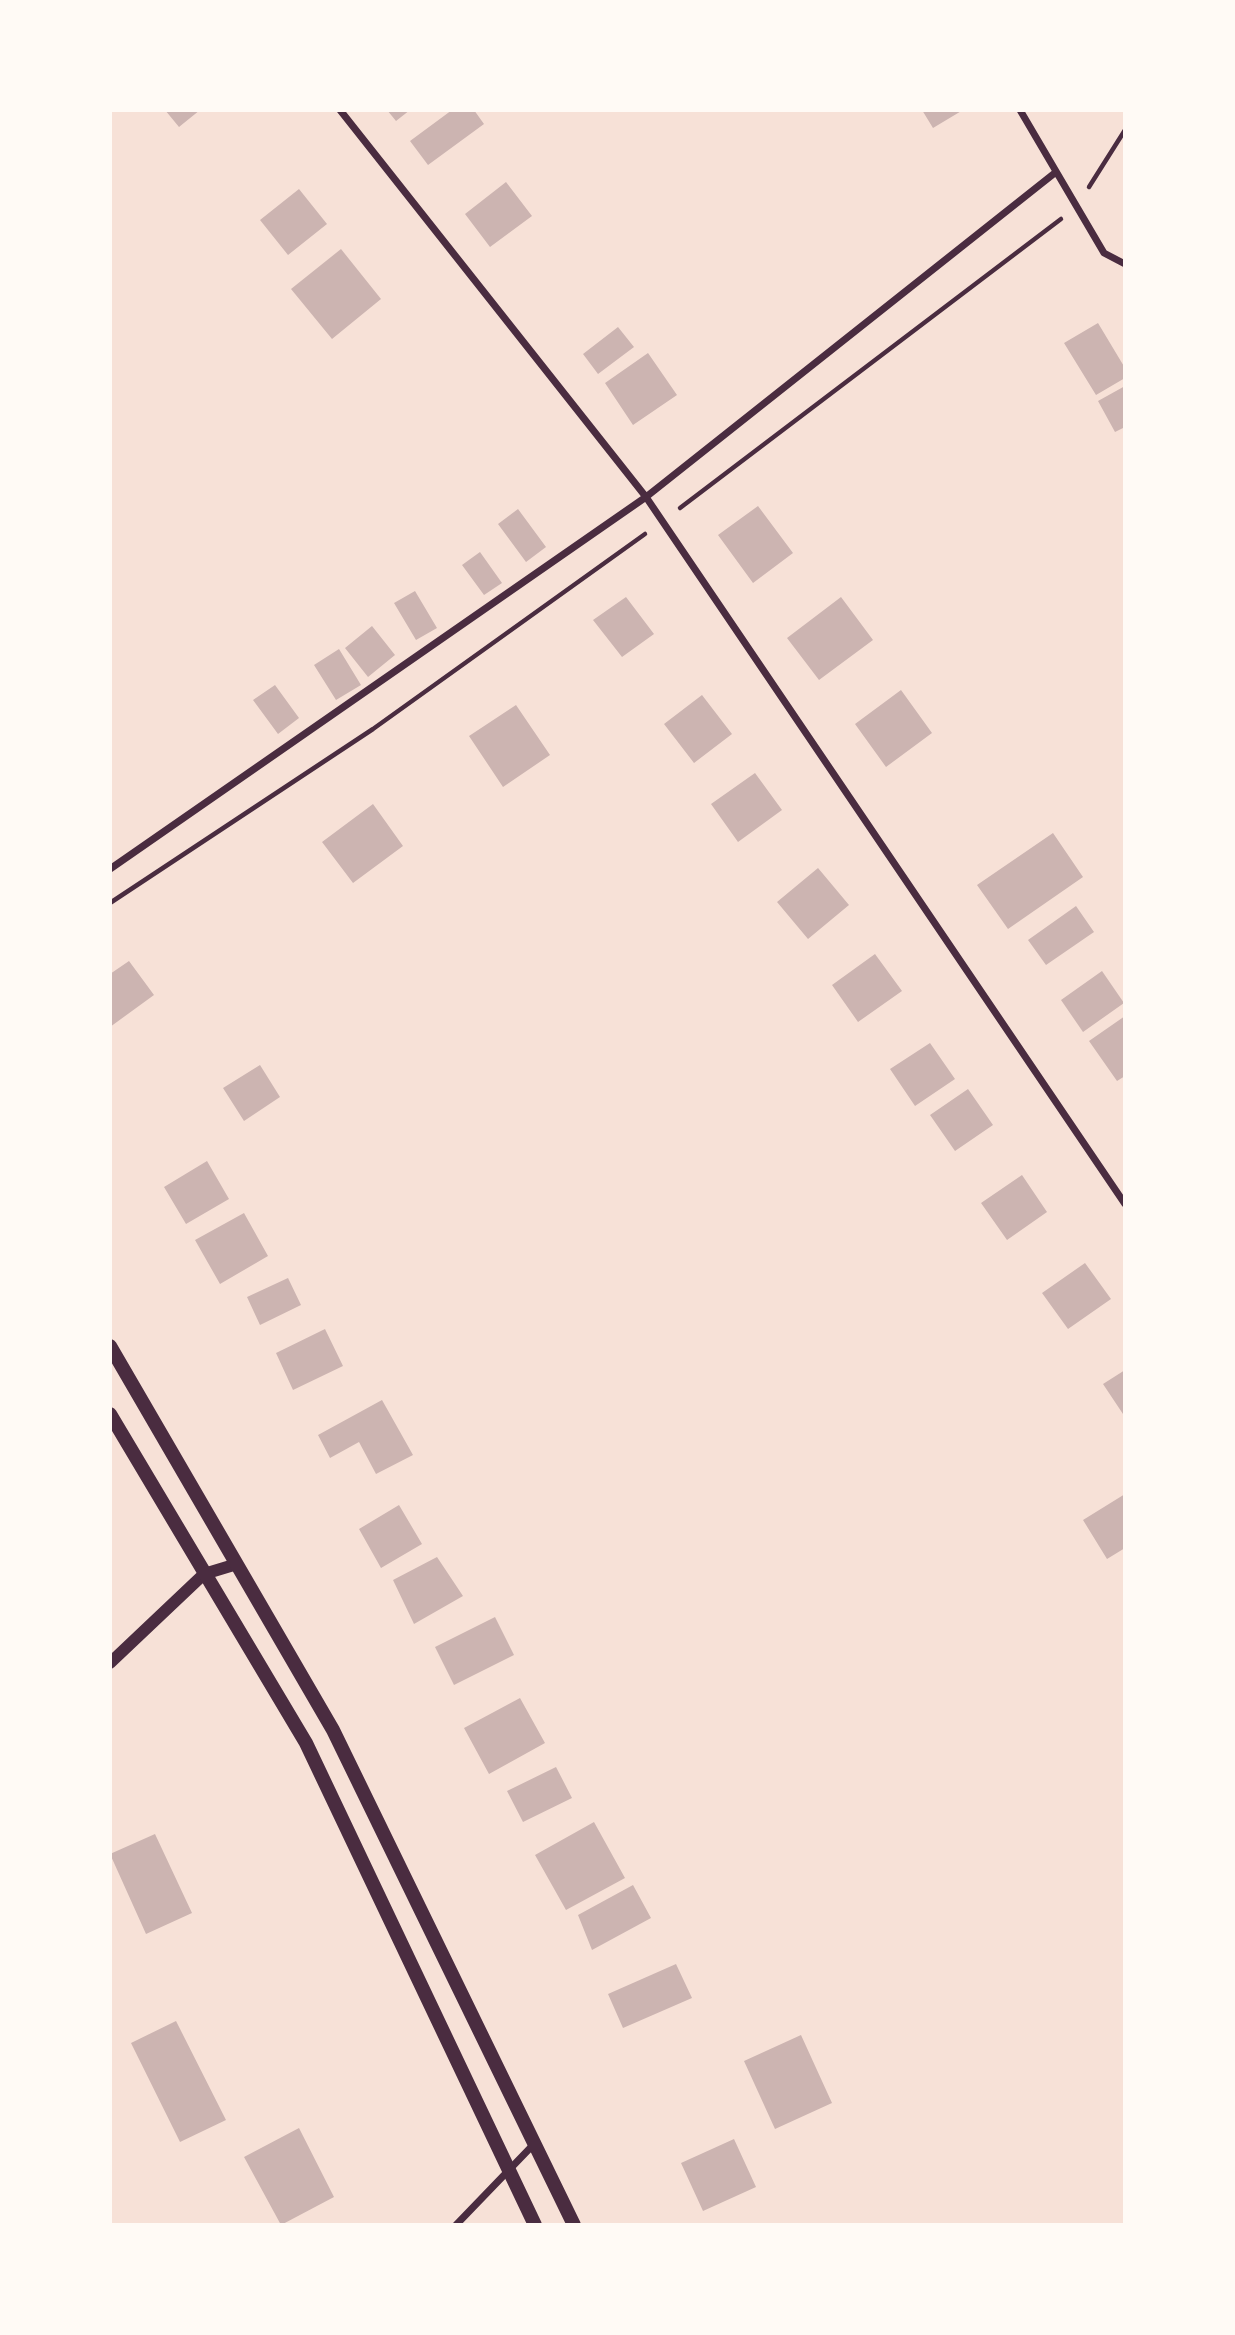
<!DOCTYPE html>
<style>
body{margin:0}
#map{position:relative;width:1235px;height:2335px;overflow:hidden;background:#f7e1d7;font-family:"Alegreya Sans",sans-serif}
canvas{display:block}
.frame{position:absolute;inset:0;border:112px solid #fffaf5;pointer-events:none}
</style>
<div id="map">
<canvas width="1235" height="2335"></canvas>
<div class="frame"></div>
</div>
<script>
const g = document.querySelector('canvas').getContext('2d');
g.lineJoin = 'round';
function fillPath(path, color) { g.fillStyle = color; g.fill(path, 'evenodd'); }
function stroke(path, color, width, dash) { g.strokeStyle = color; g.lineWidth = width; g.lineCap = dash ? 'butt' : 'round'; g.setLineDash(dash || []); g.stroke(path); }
const building = new Path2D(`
 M165,110H200L179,127Z
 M387,110H410L396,121Z
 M452,110H474L484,124L428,165L410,141Z
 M922,110H963L933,128Z
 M506,182L532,216L490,247L465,214Z
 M299,189L327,224L288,255L260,220Z
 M341,249L381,299L332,339L291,289Z
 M1098,323L1125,368V378L1096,395L1064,343Z
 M618,327L634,347L598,374L583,354Z
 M648,353L677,395L633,425L605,383Z
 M1125,386V427L1115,432L1098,401Z
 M758,506L793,553L753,583L718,535Z
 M518,509L546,547L526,562L498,524Z
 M480,552L502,583L484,595L462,565Z
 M415,591L437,628L416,640L394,603Z
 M626,597L654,634L622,657L593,620Z
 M841,597L873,640L819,680L787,638Z
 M372,626L395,655L368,677L345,648Z
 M339,649L361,685L336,700L314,665Z
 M275,685L299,718L278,734L253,700Z
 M901,690L932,733L886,767L855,724Z
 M702,695L732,734L694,763L664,724Z
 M516,705L550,755L503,787L469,736Z
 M755,773L782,810L738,842L711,804Z
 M373,804L403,846L353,883L322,842Z
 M1053,833L1083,877L1008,929L977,885Z
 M818,868L849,905L808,939L777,902Z
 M1076,906L1094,932L1046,965L1028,940Z
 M875,954L902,991L858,1022L832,985Z
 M129,961L154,995L110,1027V974Z
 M1102,971L1124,1003L1083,1032L1061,1000Z
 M1125,1016V1076L1117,1081L1089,1041Z
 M930,1043L955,1079L915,1106L890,1069Z
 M260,1065L280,1097L244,1121L223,1088Z
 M968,1089L993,1125L955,1151L930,1115Z
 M207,1161L229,1199L186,1224L164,1187Z
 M1022,1175L1047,1212L1007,1240L981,1203Z
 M244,1213L268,1256L220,1284L195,1240Z
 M1085,1263L1111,1299L1068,1329L1042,1293Z
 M288,1278L301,1305L260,1325L247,1297Z
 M325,1329L343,1366L293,1390L276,1353Z
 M1125,1370V1417L1103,1384Z
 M382,1400L413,1455L376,1474L359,1442L330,1458L318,1435Z
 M1125,1494V1548L1107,1559L1083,1520Z
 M399,1505L422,1544L381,1568L359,1529Z
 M437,1557L463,1596L414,1624L393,1580Z
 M495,1617L514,1655L454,1685L435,1647Z
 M520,1698L545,1743L489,1774L464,1728Z
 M556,1767L572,1798L523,1822L507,1791Z
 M594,1822L625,1878L566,1910L535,1855Z
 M155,1834L192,1913L146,1934L110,1854Z
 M633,1885L651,1918L592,1950L578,1915Z
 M676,1964L692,1998L623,2028L608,1994Z
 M176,2021L226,2120L180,2142L131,2043Z
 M801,2035L832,2103L775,2129L744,2061Z
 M299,2128L334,2197L281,2225L244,2157Z
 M734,2139L756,2187L703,2211L681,2163Z`);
const path = new Path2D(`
 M1089,187L1125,130
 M680,508L1061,219
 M110,903L373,729L645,534`);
const minor = new Path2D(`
 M340,110L646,497L1125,1204
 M1020,110L1104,253L1125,264
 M110,869L646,497L1056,172
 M456,2225L534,2144`);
const tertiary = new Path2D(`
 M110,1663L204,1574L237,1564`);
const secondary = new Path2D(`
 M110,1346L333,1730L574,2225
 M110,1414L306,1743L535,2225`);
fillPath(building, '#ccb4b1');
stroke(path, '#4a2c40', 4.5);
stroke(minor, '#4a2c40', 7);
stroke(tertiary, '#4a2c40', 12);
stroke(secondary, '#4a2c40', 14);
</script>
